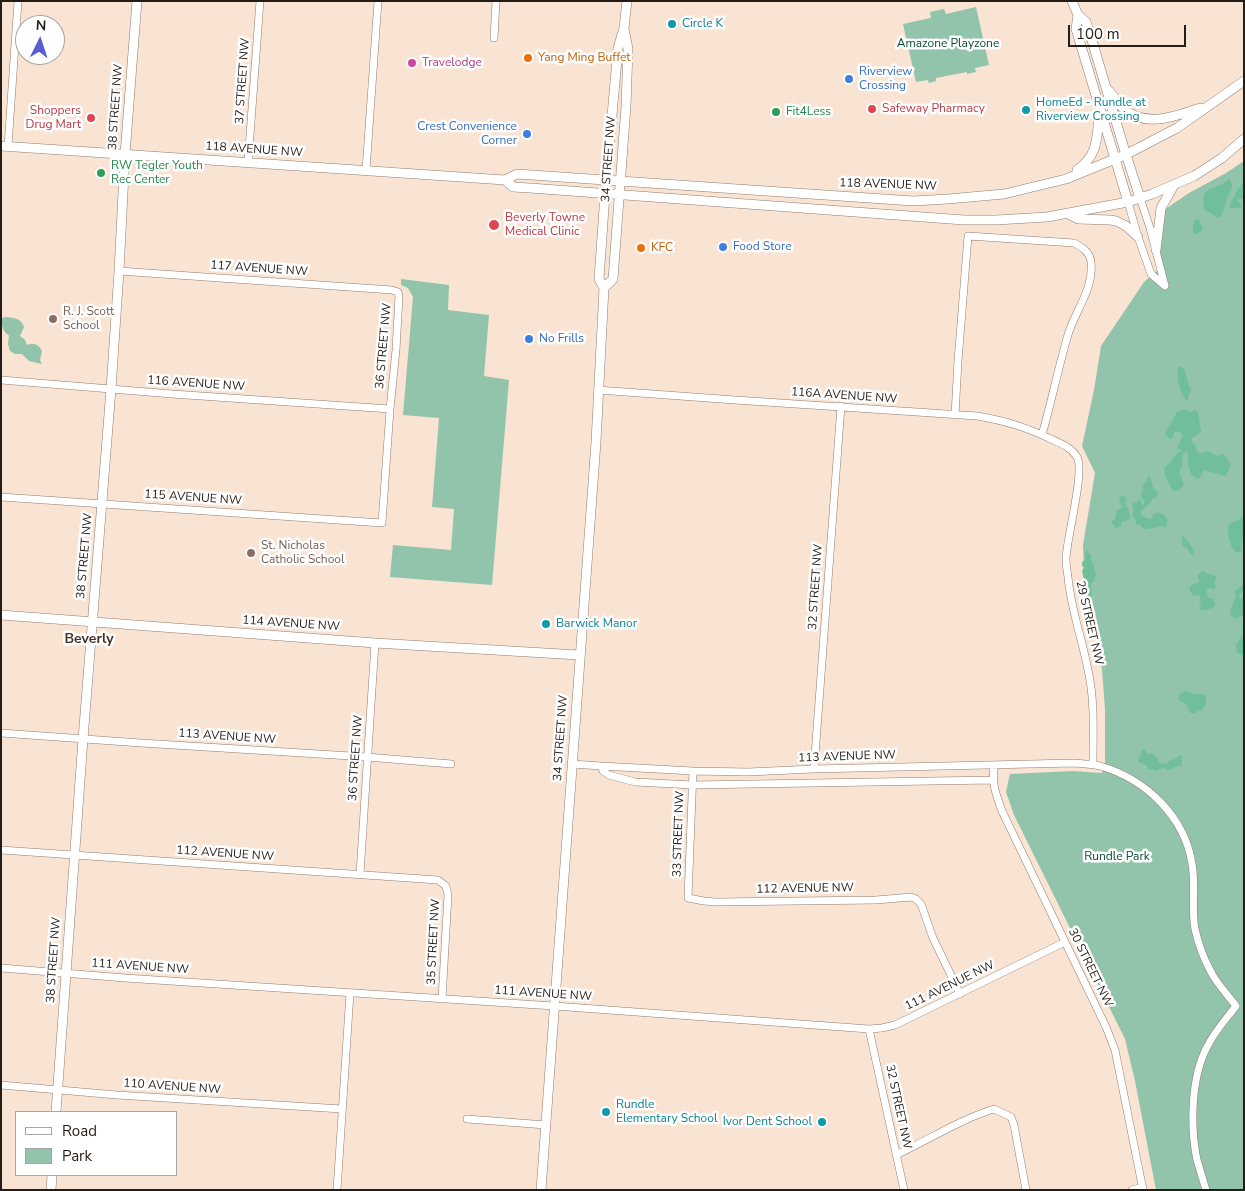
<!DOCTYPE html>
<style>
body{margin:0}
#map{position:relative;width:1245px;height:1191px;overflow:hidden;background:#f9e3d3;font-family:"Nunito Sans",sans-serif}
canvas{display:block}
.frame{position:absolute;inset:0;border:2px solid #241c16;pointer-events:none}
.legend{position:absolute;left:15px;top:1111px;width:162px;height:65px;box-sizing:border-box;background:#fff;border:1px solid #a7a4a2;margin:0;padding:6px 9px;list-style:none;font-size:15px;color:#241c16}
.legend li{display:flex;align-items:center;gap:10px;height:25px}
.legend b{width:25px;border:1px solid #a7a4a2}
.north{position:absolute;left:15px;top:15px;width:50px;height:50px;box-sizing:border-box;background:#fff;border:1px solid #a7a4a2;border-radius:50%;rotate:4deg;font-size:14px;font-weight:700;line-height:20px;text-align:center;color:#241c16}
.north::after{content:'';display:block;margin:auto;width:18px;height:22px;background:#575dd4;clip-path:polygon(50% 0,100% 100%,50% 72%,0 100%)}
.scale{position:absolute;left:1068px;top:25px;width:118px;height:22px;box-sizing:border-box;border:2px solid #241c16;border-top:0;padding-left:6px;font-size:15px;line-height:18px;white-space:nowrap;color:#241c16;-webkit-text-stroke:4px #fff;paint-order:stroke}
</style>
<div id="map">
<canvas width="1245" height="1191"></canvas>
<div class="frame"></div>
<ul class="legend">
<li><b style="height:6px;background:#fff"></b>Road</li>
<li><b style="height:14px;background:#91c4aa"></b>Park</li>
</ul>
<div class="north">N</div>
<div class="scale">100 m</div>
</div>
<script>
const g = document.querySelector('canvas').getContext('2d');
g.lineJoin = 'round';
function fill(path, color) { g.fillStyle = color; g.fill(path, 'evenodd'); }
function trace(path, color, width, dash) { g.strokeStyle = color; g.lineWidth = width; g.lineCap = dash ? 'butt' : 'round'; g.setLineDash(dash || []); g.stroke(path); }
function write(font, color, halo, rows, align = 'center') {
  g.font = font + ' "Nunito Sans",sans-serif'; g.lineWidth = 5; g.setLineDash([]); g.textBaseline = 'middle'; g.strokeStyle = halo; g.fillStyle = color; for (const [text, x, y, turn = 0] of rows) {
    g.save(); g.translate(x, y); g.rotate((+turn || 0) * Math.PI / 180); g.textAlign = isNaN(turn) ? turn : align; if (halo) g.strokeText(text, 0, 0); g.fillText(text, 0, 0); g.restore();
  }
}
const green = new Path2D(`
 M976,7L989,65L975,68L976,72L967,74V72L936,78V81L929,83L928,80L916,82L903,24L931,18L930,12L944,9L946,14Z
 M1244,161V1190H1156L1135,1081L1125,1039L1014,815L1006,792L1010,774L1072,771L1102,773L1105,763V709L1102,670L1097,640L1085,598L1083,545L1095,473L1082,446L1094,390L1101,346L1144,282L1158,270L1160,243L1164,210L1189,193L1226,173Z
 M401,279L449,285L448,310L489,315L484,376L509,380L492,585L390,577L393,545L451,550L454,509L432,507L439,418L403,415L413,297L408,288L401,285Z
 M6,317C14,318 21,318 24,327L20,336L25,340L27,345C34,342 39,345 42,351L40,360L42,364L29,361L22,354H15L10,351L8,344C10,330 9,339 3,329L1,321L2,318Z`);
const forest = new Path2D(`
 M1229,178C1231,182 1232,182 1232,186C1232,191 1228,194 1227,198C1225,206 1224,212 1219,218C1216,217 1214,215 1212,214C1205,210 1204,212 1203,203C1202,184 1221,190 1229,178Z
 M1244,182V198L1237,200L1242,206L1241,208H1230C1230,202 1239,186 1244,182Z
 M1196,219L1199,220L1203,228L1201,232L1196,234H1194C1192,229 1193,223 1196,219Z
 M1178,367H1181L1185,370L1188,384L1191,389L1187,401C1180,394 1176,377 1178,367Z
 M1185,409L1190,412L1195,410L1198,412L1201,432L1192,438L1191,442L1195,444L1197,452L1202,453L1208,451L1217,456L1222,454L1226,457L1231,464L1229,470L1225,476L1204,470L1199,479C1186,476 1189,460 1187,451L1183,454L1182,466L1179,472L1184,484L1180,490L1174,491C1170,488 1164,474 1164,468C1171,463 1174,454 1182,450L1177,448L1183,435L1178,431L1174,432V437L1171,439L1167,437L1165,432L1171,423L1177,412Z
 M1149,476C1152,480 1151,483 1153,487C1154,489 1157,492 1158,493L1157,497L1152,499L1151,502L1141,511V514L1146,518L1151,519L1153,515L1158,512L1164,515L1168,519L1166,527C1158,525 1151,530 1143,529L1140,525L1136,524V520L1133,517L1132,514L1134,511L1132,505L1134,502L1137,503L1138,500H1140L1142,505H1144V499H1142L1141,494L1144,489L1142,487L1143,485L1146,482L1147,478Z
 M1121,495L1127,498L1125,504L1129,510L1130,518L1126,521L1121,522V526L1116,528L1111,522L1116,518V511L1121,508L1123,506L1120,503L1119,499Z
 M1244,514V539L1241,544L1242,551L1238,553C1230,549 1228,537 1228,528L1230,524L1240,519Z
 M1182,536C1188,539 1194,549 1195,556L1191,554L1188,549L1184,547L1182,544Z
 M1085,551H1087L1091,556V559C1094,564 1094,570 1096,575L1094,581L1090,585L1092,593L1091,596H1088L1085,595L1086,590L1082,571L1084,567L1082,566V562L1085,560Z
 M1203,571L1208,574H1212V576L1215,575L1217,577L1214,583L1216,586L1214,589L1209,588L1206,589L1208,597L1214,599L1215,606C1212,609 1205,610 1200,610L1199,607L1201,603L1199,595L1194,596C1191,593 1189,591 1190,586L1199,582L1200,580L1198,578V575Z
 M1242,585H1244V592L1241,593L1239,598L1241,599L1244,595L1243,616L1239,617L1237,619L1230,615C1231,609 1232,603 1236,597C1233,588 1238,591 1242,585Z
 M1244,631V656L1237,653L1236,644L1241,638Z
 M1185,691L1195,694H1204C1209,701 1205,704 1202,711L1198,710L1196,713H1190L1186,704L1178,700L1180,694Z
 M1143,749L1145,750L1147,754L1152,753L1157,758L1159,762L1161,764L1168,763L1169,761L1175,759L1180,755L1182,757V765L1179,766L1172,768L1171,770L1165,769V767L1155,771L1154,769L1149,770L1146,765L1138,762L1139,757L1141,756V751Z`);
const street = new Path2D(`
 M494,38L496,1
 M8,146L18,1
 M248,162L260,1
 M366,170L378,1
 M1128,202L1138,237L1151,274L1165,286L1150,228L1140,198
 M1,380L172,394L390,409
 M598,390L735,400L977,416C1006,421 1026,427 1053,440C1062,444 1072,448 1077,457C1085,471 1067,537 1066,558C1066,565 1067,571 1068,577C1071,610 1082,638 1088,670C1095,701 1093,733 1093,765
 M955,415L958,361L968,236L1074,243C1082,247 1090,252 1091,262C1094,290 1074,312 1067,338C1058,370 1051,403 1042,435
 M1,497L382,523L390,409L396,350L399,296L398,292L392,290L119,271
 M1,733L141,743L367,757L451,764
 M572,764L601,766
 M994,765C992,784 995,792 1002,811L1106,1027L1115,1050L1143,1190
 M814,769L841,406
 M693,771L688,898L704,901L715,902L876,900L911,897L916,899L921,904L933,938L960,994
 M992,780L693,785L635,782L609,775L603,771L601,766L693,771L748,772L814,769L1074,763C1083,764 1092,764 1100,766C1146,779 1185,817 1192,864C1196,885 1191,908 1195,929C1198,943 1204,959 1211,972C1217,984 1228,995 1236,1006C1226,1019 1214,1032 1207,1047C1191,1077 1190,1127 1197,1160C1200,1170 1203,1180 1206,1190
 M1,850C147,861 293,869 438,880L446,886L448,895L442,999
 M360,874L375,643
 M1,968L125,978L554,1006L869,1029L882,1028L895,1025L1065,942
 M869,1029L904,1190
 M1,1085L117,1095L342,1109
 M467,1119L546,1125
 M896,1155C928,1140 961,1119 994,1109L1011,1117L1014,1125L1026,1190
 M337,1190L350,993
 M1132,1190L1143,1187`);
const secondary = new Path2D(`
 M1072,1L1078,15L1086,22L1091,37L1123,145L1140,198
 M1078,15L1076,29L1128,202
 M1108,90C1113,95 1116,101 1121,106C1143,129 1174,117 1200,108
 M1,146L505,180L517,174L913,201L948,199L1004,194L1066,179L1127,154L1177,128L1244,81
 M1077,170C1100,154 1096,136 1100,111
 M505,180L513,187L530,188L964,220H996L1047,217L1128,202L1152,194L1194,176L1222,158L1244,139
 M1068,214L1078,219L1110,220L1116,221L1126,226L1138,237
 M1156,250L1161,208L1174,185
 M604,288L613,279L626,106L628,49L624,28
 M1,615L375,643L579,655
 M56,1112L83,739L111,389L119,271L125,154L137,1
 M51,1190L52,1175
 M541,1190L596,442L604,288L599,279L605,194L618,48L624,28L627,1`);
const markers = [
 [672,24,5,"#0f9aa8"],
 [528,58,5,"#e8710a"],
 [412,63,5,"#d1479c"],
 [849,79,5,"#3f7fe0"],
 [872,109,5,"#e0444e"],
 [1026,110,5,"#0f9aa8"],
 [776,112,5,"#2e9e5b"],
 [91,118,5,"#e0444e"],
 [527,134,5,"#3f7fe0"],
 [101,173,5,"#2e9e5b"],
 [494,225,6,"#e0444e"],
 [723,247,5,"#3f7fe0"],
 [641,248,5,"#e8710a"],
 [53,319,5,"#8d6e63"],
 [529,339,5,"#3f7fe0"],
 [251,553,5,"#8d6e63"],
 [546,624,5,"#0f9aa8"],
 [606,1112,5,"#0f9aa8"],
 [822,1122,5,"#0f9aa8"]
];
const cultureNames = [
 ["Circle K",682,24],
 ["HomeEd - Rundle at",1036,103],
 ["Riverview Crossing",1036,117],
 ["Barwick Manor",556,624],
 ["Rundle",616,1105],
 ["Elementary School",616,1119],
 ["Ivor Dent School",812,1122,"right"]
];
const parkNames = [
 ["Amazone Playzone",948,44],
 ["Rundle Park",1117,857]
];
const foodNames = [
 ["Yang Ming Buffet",538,58],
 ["KFC",651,248]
];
const hotelNames = [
 ["Travelodge",422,63]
];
const shopNames = [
 ["Riverview",859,72],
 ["Crossing",859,86],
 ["Crest Convenience",517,127,"right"],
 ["Corner",517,141,"right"],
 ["Food Store",733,247],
 ["No Frills",539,339]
];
const streetNames = [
 ["37 STREET NW",243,81,-86],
 ["38 STREET NW",116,107,-86],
 ["118 AVENUE NW",254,150,4],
 ["34 STREET NW",609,159,-86],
 ["118 AVENUE NW",888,185,2],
 ["117 AVENUE NW",259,269,4],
 ["36 STREET NW",384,346,-85],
 ["116 AVENUE NW",196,384,4],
 ["116A AVENUE NW",844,396,4],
 ["115 AVENUE NW",193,498,4],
 ["38 STREET NW",85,556,-85],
 ["32 STREET NW",816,587,-86],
 ["29 STREET NW",1089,623,77],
 ["114 AVENUE NW",291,624,4],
 ["113 AVENUE NW",227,737,4],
 ["34 STREET NW",561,738,-86],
 ["113 AVENUE NW",847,757,-2],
 ["36 STREET NW",356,758,-86],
 ["33 STREET NW",679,834,-88],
 ["112 AVENUE NW",225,854,4],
 ["112 AVENUE NW",805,889,-1],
 ["35 STREET NW",434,942,-87],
 ["38 STREET NW",54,960,-86],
 ["111 AVENUE NW",140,967,4],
 ["30 STREET NW",1090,968,64],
 ["111 AVENUE NW",950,986,-26],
 ["111 AVENUE NW",543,994,4],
 ["110 AVENUE NW",172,1087,4],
 ["32 STREET NW",898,1107,78]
];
const healthNames = [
 ["Safeway Pharmacy",882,109],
 ["Shoppers",81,111,"right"],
 ["Drug Mart",81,125,"right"],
 ["Beverly Towne",505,218],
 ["Medical Clinic",505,232]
];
const leisureNames = [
 ["Fit4Less",786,112],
 ["RW Tegler Youth",111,166],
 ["Rec Center",111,180]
];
const educationNames = [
 ["R. J. Scott",63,312],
 ["School",63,326],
 ["St. Nicholas",261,546],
 ["Catholic School",261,560]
];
const neighbourhoodNames = [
 ["Beverly",89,640]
];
fill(green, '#91c4aa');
fill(forest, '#71bf9a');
trace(street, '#917d6f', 8);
trace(secondary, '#917d6f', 10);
trace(street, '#fff', 7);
trace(secondary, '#fff', 9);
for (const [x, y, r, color] of markers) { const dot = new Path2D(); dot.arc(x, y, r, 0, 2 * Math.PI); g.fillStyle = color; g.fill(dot); trace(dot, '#fff', 2); }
write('12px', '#0d838f', '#fff', cultureNames, 'left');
write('12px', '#0a4b33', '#fff', parkNames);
write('12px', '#c56008', '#fff', foodNames, 'left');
write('12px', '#b23c85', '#fff', hotelNames, 'left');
write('12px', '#366cbe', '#fff', shopNames, 'left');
write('12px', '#241c16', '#fff', streetNames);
write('12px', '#be3a42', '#fff', healthNames, 'left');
write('12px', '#27864d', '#fff', leisureNames, 'left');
write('12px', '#785e54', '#fff', educationNames, 'left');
write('bold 14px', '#433226', '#fff', neighbourhoodNames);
</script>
